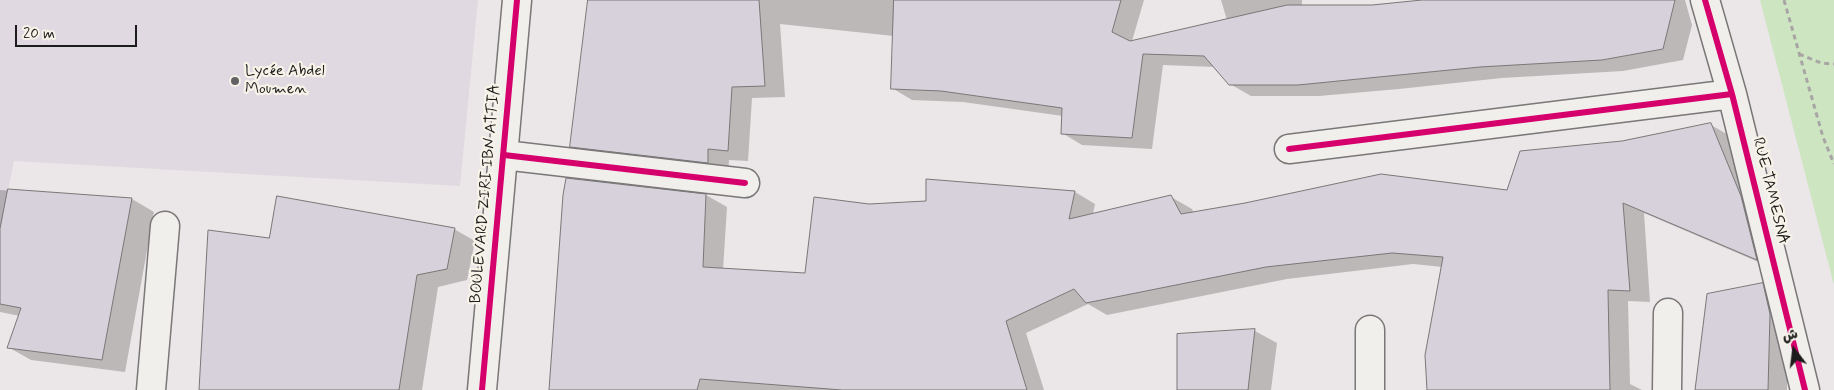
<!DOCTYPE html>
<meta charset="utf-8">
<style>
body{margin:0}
#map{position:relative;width:1834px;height:390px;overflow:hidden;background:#ebe6e7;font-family:Mynerve,"Playpen Sans Arabic",sans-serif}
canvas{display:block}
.north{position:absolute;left:1769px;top:325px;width:50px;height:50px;-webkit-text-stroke:4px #f7f3e8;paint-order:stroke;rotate:345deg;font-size:14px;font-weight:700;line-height:20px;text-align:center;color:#1c1c1c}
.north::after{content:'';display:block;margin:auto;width:18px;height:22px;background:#1c1c1c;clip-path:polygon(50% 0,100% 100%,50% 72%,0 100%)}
.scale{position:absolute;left:15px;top:25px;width:122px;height:22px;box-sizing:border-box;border:2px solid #1c1c1c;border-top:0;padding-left:6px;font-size:15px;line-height:18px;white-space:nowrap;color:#1c1c1c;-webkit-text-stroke:4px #f7f3e8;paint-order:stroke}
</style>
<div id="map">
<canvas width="1834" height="390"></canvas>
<div class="north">ش</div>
<div class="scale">20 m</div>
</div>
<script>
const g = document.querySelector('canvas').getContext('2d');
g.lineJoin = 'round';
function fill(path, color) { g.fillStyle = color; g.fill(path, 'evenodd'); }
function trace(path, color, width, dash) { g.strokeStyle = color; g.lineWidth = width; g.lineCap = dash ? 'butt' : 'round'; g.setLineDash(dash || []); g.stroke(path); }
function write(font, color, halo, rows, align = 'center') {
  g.font = font + ' Mynerve,sans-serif'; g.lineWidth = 4.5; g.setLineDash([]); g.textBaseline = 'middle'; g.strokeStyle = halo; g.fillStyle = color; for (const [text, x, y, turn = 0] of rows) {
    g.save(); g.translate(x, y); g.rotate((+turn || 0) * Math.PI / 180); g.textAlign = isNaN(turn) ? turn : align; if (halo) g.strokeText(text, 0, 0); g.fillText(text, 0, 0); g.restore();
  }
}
const built = new Path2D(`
 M0,0H478L460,186L14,161L0,229Z`);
const green = new Path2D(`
 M1760,0H1834V285Z`);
const shadow = new Path2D(`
 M590,0H1144L1132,41L1227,20L1221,0H1302V7H1372L1425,0H1685L1692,25L1683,60L1623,71L1502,78L1399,89L1319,96H1251L1230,84L1215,67L1163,65L1152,149L1082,145L1062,133L1063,116L963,102L912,100L892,88L894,36L780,24L785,97L752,98L748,161L729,160L728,174L592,158L572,146Z
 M1711,125L1732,137L1777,270L1644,213L1650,302L1628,301L1630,384L1642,390H1429L1443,267L1413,264L1287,279L1107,315L1088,304L1026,333L1044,390H551L706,195L727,207L723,270L807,274L869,206L1075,192L1095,204L1093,214L1171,197L1192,209L1194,213L1508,191L1622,142Z
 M0,149V190L132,199L154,212L125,372L31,360L8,347L20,316L0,312Z
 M454,229L475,241L467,280L438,287L422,390H200L270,239Z
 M1762,284L1781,295L1788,325L1787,390H1698Z
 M1255,331L1277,343L1271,390H1178V335Z`);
const building = new Path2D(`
 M588,0H759L765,86L732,87L728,151L708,149V163L570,147Z
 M894,0H1121L1112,32L1130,41L1287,5H1372L1422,0H1675L1663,49L1602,60L1480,67L1298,85H1229L1204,56L1143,54L1132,138L1061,134L1062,108L941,91L891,89Z
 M1711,123L1741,196L1757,260L1623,203L1630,291L1608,290L1610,390H1427L1425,355L1443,257L1392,253L1266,267L1086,303L1074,289L1006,321L1027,390H842L700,379L697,390H549L563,195L566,178L706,194L703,267L805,273L814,197L869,204L926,201V179L1075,191L1069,219L1171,195L1181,214L1245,203L1381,174L1507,190L1520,151L1622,141Z
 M8,189L132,198L102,360L7,348L21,308L0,304V229Z
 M277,196L455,228L447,269L417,275L399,390H199L208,230L269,238Z
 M1763,283L1770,314L1768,390H1695L1707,294Z
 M1255,329L1248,390H1177V334Z`);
const path = new Path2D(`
 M1784,0L1823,137L1834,164
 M1799,54L1821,63L1834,64`);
const minor = new Path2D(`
 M1705,0L1732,94L1805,390
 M1289,149L1732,94
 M504,155L745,183
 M151,390L165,226
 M482,390L517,0
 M1370,390V330
 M1667,390L1668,313`);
const cycleway = new Path2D(`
 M1705,0L1732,94L1805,390
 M1289,149L1732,94
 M504,155L745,183
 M482,390L517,0`);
const markers = [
 [235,81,5,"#646363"]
];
const poiNames = [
 ["Lycée Abdel",245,72],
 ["Moumen",245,90]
];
const streetNames = [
 ["RUE TAMESNA",1770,191,76],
 ["BOULEVARD ZIRI IBN ATTIA",486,194,-85]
];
fill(built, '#e0d9e1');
fill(green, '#cee5c2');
fill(shadow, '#0003');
fill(building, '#d6d1da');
trace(building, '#797777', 1);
trace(minor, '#797777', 31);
trace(path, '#a8a6a5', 3, [5, 4]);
trace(minor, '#f1efec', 28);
trace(cycleway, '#d6006c', 6);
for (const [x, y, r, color] of markers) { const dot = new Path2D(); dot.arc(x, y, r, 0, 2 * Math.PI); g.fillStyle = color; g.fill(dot); trace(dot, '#f7f3e8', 2); }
write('16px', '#1c1c1c', '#f7f3e8', poiNames, 'left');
write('16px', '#1c1c1c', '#f7f3e8', streetNames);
</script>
